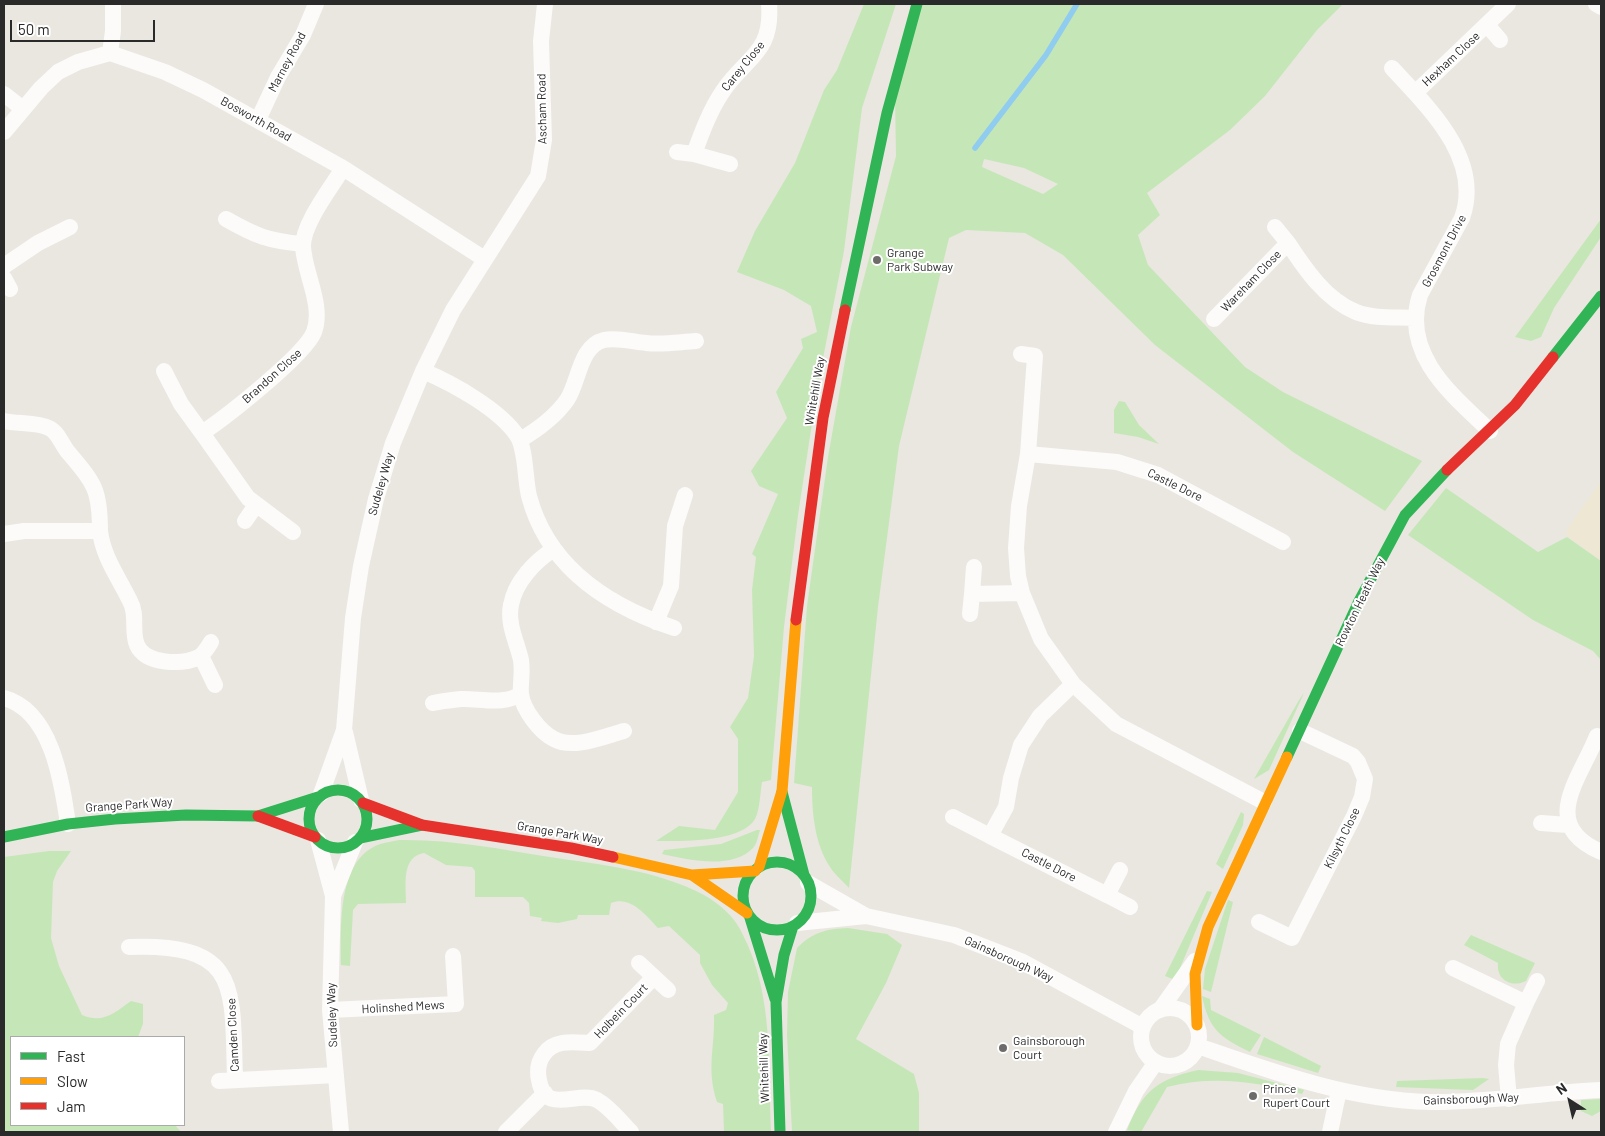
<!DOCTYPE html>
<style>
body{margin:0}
#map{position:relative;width:1605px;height:1136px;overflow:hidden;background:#e9e7e0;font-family:Barlow,sans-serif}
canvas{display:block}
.frame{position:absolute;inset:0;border:5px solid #2a2a2a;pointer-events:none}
.legend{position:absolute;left:10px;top:1036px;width:175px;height:90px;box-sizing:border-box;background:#fff;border:1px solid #aaa;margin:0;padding:6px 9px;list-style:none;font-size:15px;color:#2a2a2a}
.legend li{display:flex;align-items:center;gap:10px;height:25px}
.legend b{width:25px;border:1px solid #aaa}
.north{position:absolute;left:1545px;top:1076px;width:50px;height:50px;-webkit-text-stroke:4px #fff;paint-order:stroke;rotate:325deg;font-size:14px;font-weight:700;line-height:20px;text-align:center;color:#2a2a2a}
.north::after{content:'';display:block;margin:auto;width:18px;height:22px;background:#2a2a2a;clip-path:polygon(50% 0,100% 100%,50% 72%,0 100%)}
.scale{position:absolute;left:10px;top:20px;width:145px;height:22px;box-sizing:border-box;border:2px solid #2a2a2a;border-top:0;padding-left:6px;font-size:15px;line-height:18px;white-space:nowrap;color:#2a2a2a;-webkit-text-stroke:4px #fff;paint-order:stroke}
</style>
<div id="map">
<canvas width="1605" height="1136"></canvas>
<div class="frame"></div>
<ul class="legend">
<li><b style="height:6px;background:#30b455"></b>Fast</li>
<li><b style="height:6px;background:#ff9f0a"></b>Slow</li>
<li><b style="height:6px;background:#e5322d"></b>Jam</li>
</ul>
<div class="north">N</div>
<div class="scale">50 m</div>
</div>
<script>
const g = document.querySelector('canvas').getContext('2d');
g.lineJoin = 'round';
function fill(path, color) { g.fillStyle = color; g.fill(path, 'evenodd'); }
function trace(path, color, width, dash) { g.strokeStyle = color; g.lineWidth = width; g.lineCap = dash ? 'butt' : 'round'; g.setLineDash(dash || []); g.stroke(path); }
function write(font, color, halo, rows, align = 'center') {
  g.font = font + ' Barlow,sans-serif'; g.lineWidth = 4; g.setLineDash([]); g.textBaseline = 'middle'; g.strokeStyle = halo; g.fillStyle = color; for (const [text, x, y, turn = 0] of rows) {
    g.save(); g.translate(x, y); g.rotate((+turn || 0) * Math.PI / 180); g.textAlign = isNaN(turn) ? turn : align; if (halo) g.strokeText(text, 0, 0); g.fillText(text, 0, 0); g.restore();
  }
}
const education = new Path2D(`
 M1601,481V561L1567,536V529Z`);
const green = new Path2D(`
 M864,4H896L862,108L844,251L818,384L798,515L784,627L771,780L762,782C760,793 760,810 755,819C741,843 680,841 656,841L679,826L715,830L738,792V739L730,727L748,698L754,656L752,590L756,557L752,554L778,494L759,486L751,471L787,418L776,392L803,348L801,339L817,332L811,306L784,290L737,272L755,231L795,163L824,90L837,70Z
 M921,4H1343L1317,30L1265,96L1230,130L1147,193L1160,215L1138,235L1148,265L1245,367L1283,392L1422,461L1385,511L1293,452L1155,345L1063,255L1025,233L966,230L949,238L899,446L878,607L849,888C843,881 835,875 830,867C815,844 812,814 812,787L794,783L807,606L828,457L851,327L896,156L895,98ZM984,159L1024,168L1058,184L1043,194L982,167Z
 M1601,219V237L1554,308L1541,337L1531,341L1515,337Z
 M1119,401L1125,402L1139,425L1159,444L1138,437L1114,433V410Z
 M1446,488L1538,552L1567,537L1601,561V660L1593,651L1533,620L1408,535Z
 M1304,693L1269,770L1254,779L1299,700Z
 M1241,812L1244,814L1243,825L1223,869L1216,864Z
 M757,830H760C758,836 757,844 753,848C732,870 689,860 662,854L664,850L721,844Z
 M399,840C450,839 500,849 550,857C602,865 657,870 704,895C721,905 735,917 743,935C774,995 768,1067 771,1132H724L723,1104L717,1102C706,1068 715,1049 714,1015L726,1010L728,1003L712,985L700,963V955L669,926L658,928C646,915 630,895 611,903L609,915H578L577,919L558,923L541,921L542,918L530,916L529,903L523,897H475V871L472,867L446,865L424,853C401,857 406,885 406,903L358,904L353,910L350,966L341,965C341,932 337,870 370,849C379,843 389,842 399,840Z
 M49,851H71L57,871L53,882L51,938L59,966L82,1015C103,1024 114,1013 131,1001L143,1004V1024L138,1037H11V1125H175L181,1132H4V857Z
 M1207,891L1212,892L1175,980L1165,976Z
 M1228,900L1233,902L1211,992L1203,989L1205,969Z
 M848,928L887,934L902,945L886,983L856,1039L914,1074L919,1093V1132H792L787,1035L788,992L797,948C813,932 826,929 848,928Z
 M1471,935L1535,963L1526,981C1512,988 1496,980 1498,963L1464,945Z
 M1202,996L1210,999L1211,1010L1261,1035L1250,1052C1220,1037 1209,1030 1202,996Z
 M1264,1037L1321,1066L1318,1073L1257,1054Z
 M1198,1070L1238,1073L1304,1090L1302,1094C1259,1082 1212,1075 1167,1087L1141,1132L1127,1130C1142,1091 1158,1079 1198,1070Z
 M1483,1078L1489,1079L1473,1090L1396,1087L1397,1081Z
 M1601,1099V1111L1592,1116L1581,1111V1100Z`);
const stream = new Path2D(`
 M975,148L1046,55L1077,4`);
const street = new Path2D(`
 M1596,4L1601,7
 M1487,25L1500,40
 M110,53L113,31V4
 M1392,68C1429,108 1483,159 1462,218L1420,295C1401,354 1452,395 1490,431
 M1415,93L1508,4
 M4,94L23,109
 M258,120L278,77L303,35L316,4
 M4,132L41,88L58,72L78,62L110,53L165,72L203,90L343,168L483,258
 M677,152L694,154
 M730,164L694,154C702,132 710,110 723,91C746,57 773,53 769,4
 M226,219C256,236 268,241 303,244
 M1275,227L1288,243
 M4,266L38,243L70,227
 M4,278L10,289
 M1214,319L1288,243C1305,269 1326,300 1356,312C1374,319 1396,317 1414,318
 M1021,354L1035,356L1028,454L1019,506L1016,548L1018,576L1022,593L1041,639L1073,684L1116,724L1264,802
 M164,371L181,404L202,433
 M423,371C452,383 501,410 518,437C526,451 525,480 529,496C548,568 608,606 674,628
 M4,421C17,424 38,422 49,428C58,432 62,445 68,452C94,483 100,489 100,531
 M520,440C537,430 555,417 567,400C579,383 579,346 604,340C617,337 633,342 646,343C663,345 679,342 696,341
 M1028,454L1117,462L1158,475L1283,542
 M245,521L256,505
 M293,532L248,498L202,433C226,417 305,355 314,332C324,305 304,273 303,246C303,223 331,188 343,168
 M4,534L24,531H100C103,557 119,578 130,601C138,615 131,631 137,645C146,665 183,665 199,657C204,654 208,647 211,642
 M554,549C535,561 515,582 511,605C507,624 517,642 521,660C523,673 520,684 521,694C523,710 540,732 554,739C573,750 605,736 624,731
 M972,594L974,567
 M970,614L972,594L1022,593
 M656,622L671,586L675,526L685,495
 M201,656L215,685
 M1073,684L1040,716L1021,745L1011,778L1006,807L990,836L1107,895L1120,870
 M4,698C52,711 62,783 68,824
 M433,703C442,701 452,700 461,699C478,698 507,706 521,693
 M345,732L361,800
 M1597,736C1580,779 1538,825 1601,852
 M321,794L344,730L353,618L361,566L376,499L393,443L423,371L453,310L538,176L544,140L541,41L545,4
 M953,817L990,836
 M1541,823L1568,825
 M318,840L333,896L330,1010L341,1132
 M808,883L866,916
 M1107,895L1130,907
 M333,896L355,842
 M1259,922L1292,938L1354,816L1362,797L1365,779L1358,762L1353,756L1300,731
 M797,923L866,916L954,935L1023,962L1143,1027
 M129,947C241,943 232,987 235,1079
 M1453,968L1526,1003L1508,1044L1506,1065L1509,1099
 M654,977L668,990
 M1526,1003L1537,981
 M1141 1037a29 29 0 1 1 58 0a29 29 0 1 1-58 0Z
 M330,1010L456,1004L453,956
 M1160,1010L1195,961
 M1198,1046C1273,1072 1350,1100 1430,1102C1488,1103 1544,1092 1601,1090
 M219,1081L336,1075
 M506,1132L545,1093
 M631,1132C621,1122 610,1107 597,1100C578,1090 545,1116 539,1080C537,1071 538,1062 544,1054C554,1039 574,1042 590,1043L654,977L639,963
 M1116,1132L1136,1091L1156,1062
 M1330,1132L1339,1090`);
const fast = new Path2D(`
 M845,310L887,113L917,4
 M1553,357L1601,296
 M1287,757L1359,601L1405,515L1447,470
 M309 819a29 29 0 1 1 58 0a29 29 0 1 1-58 0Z
 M782,792L804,875
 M4,837L68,824L115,819L186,815L258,816L318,797
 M360,838L422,825
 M743 896a34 34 0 1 1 68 0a34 34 0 1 1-68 0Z
 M750,918L775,999
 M780,1132L776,1002L784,955L793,926`);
const slow = new Path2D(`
 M613,857L692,875L755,871
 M759,867L782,791L796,620
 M692,875L747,913
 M1197,1025L1195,974L1208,927L1287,757`);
const jam = new Path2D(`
 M1447,470L1515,405L1553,357
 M796,620L823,418L845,310
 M363,803L422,825L571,848L613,857
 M258,816L315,837`);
const markers = [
 [877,260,5,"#6d6c6a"],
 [1003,1048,5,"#6d6c6a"],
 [1253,1096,5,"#6d6c6a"]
];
const streetNames = [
 ["Hexham Close",1451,59,-43],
 ["Marney Road",287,62,-62],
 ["Carey Close",743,66,-51],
 ["Ascham Road",542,109,-91],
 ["Bosworth Road",256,119,29],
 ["Grosmont Drive",1444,251,-62],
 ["Wareham Close",1251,281,-46],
 ["Brandon Close",272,376,-42],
 ["Whitehill Way",815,391,-80],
 ["Sudeley Way",381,484,-74],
 ["Castle Dore",1175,485,26],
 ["Rowton Heath Way",1360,602,-64],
 ["Grange Park Way",129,805,-4],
 ["Grange Park Way",560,833,10],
 ["Kilsyth Close",1342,838,-64],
 ["Castle Dore",1049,865,27],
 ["Gainsborough Way",1009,959,24],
 ["Holinshed Mews",403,1007,-3],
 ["Holbein Court",621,1011,-46],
 ["Sudeley Way",332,1015,-92],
 ["Camden Close",233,1035,-93],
 ["Whitehill Way",764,1068,-92],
 ["Gainsborough Way",1471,1099,-2]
];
const poiNames = [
 ["Grange",887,253],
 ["Park Subway",887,267],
 ["Gainsborough",1013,1041],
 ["Court",1013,1055],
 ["Prince",1263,1089],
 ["Rupert Court",1263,1103]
];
fill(education, '#ede7d4');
fill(green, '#c5e7b7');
trace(stream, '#8fccef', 5.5);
trace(street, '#fcfbfa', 16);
trace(fast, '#30b455', 11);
trace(slow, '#ff9f0a', 11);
trace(jam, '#e5322d', 11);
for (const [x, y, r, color] of markers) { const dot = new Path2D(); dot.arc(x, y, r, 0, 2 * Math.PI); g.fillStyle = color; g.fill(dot); trace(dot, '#fff', 2); }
write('12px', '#2a2a2a', '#fff', streetNames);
write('12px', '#2a2a2a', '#fff', poiNames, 'left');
</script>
